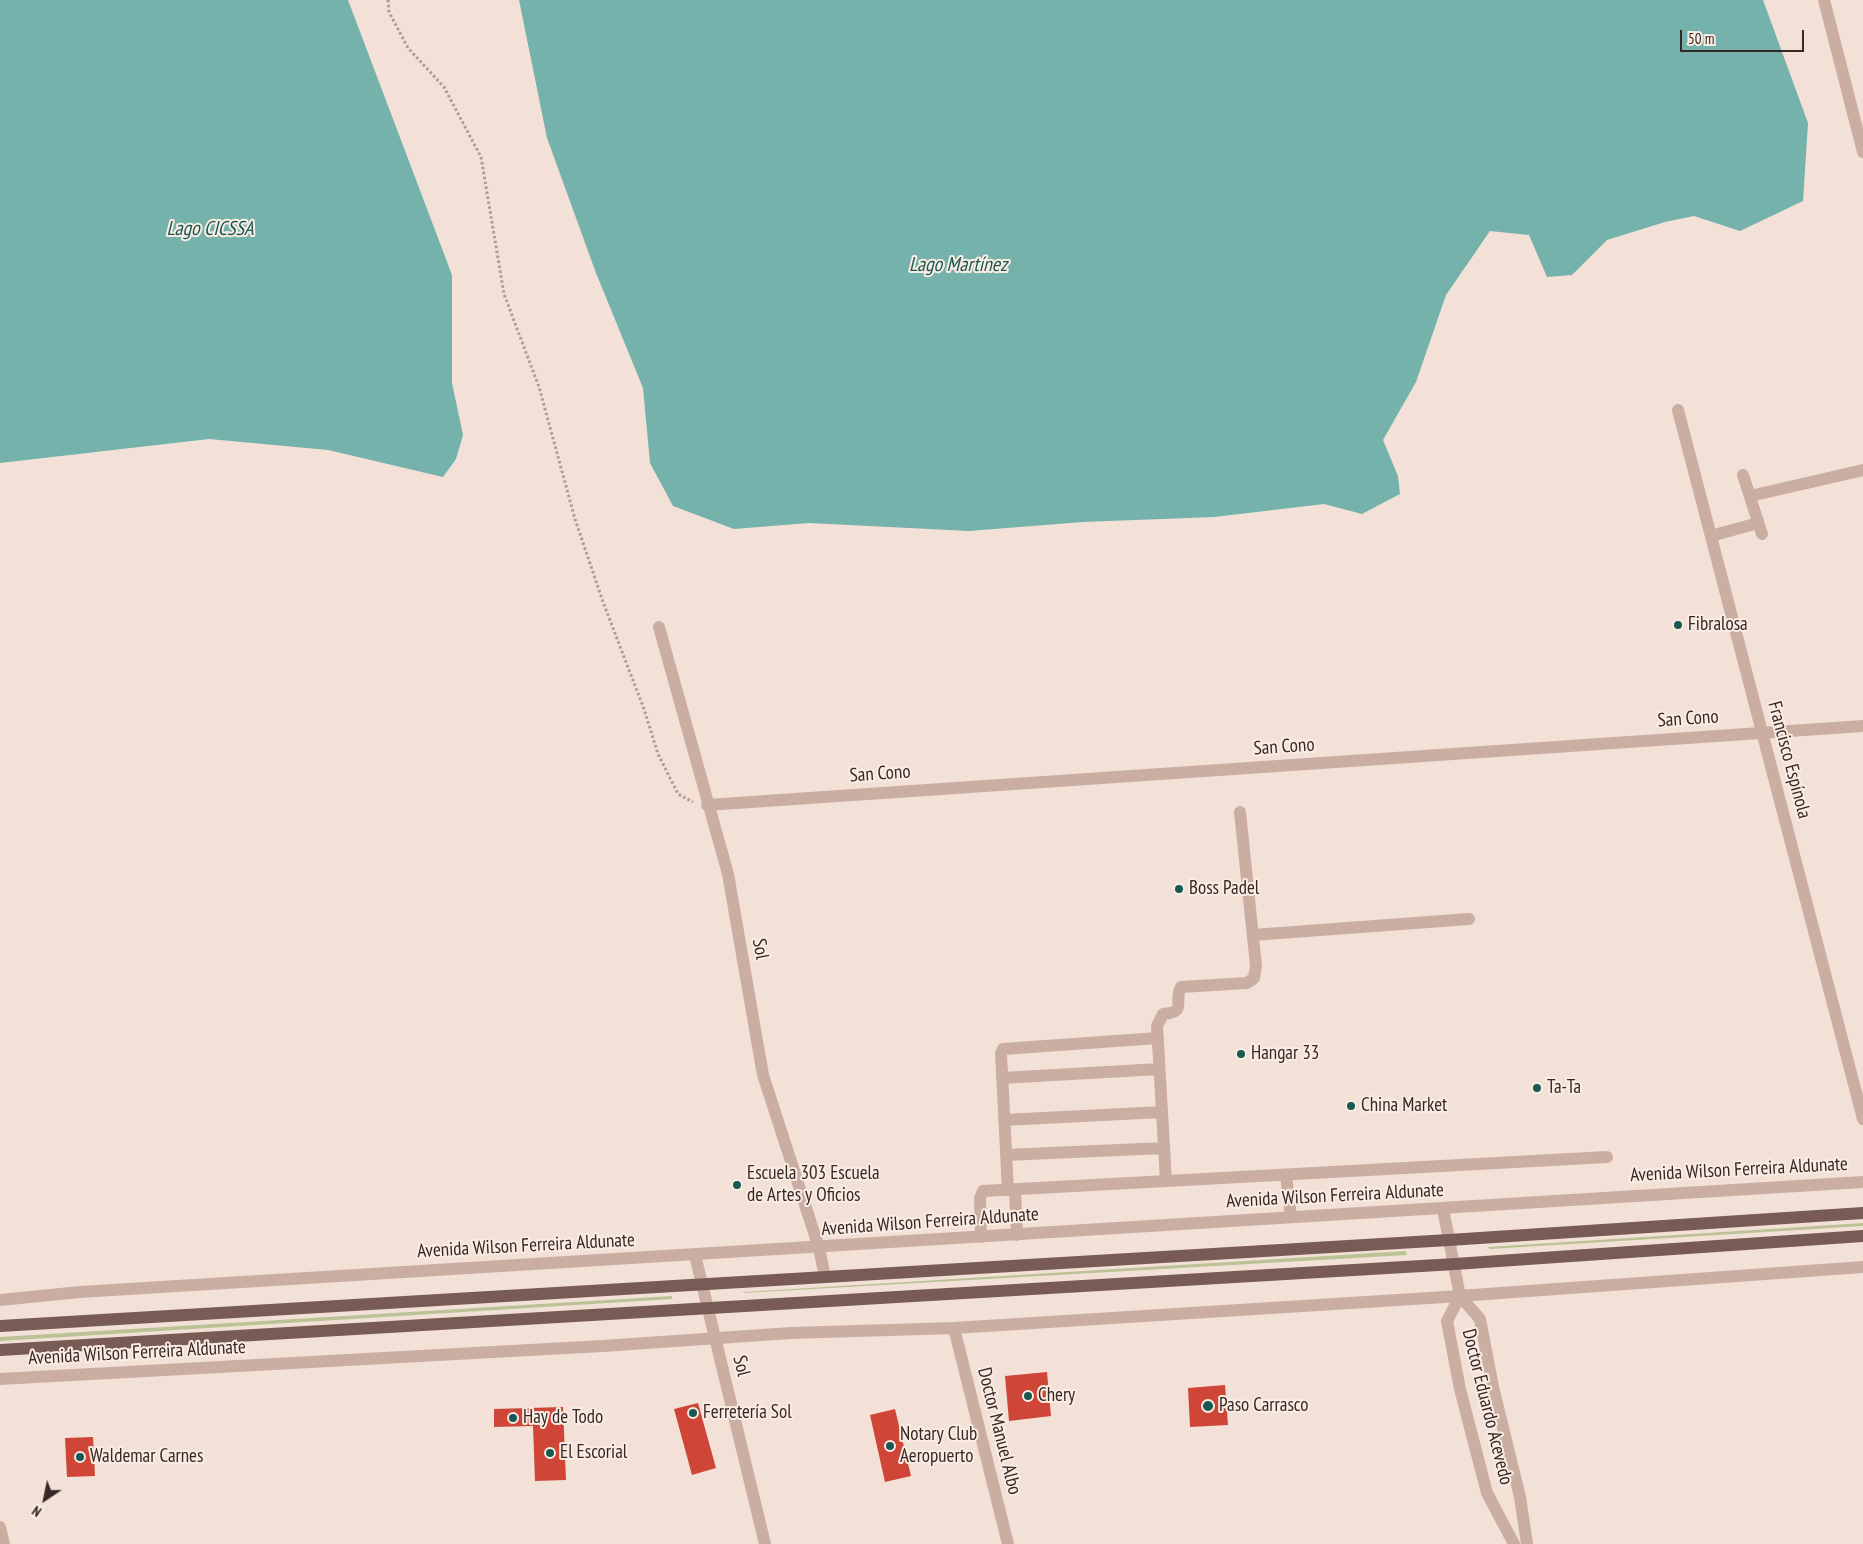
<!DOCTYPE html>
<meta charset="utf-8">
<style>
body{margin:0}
#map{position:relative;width:1863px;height:1544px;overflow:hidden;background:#f3e1d7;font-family:"PT Sans Narrow",sans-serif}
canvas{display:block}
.north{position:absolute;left:20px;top:1474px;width:50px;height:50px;-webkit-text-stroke:4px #faece3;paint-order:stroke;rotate:214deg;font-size:14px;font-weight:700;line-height:20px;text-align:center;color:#352825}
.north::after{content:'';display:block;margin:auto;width:18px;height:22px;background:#352825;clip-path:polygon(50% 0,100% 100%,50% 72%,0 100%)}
.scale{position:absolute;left:1680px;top:30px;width:124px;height:22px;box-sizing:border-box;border:2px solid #352825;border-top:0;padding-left:6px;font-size:15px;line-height:18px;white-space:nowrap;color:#352825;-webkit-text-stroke:4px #faece3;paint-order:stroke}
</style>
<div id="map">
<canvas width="1863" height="1544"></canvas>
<div class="north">N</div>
<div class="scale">50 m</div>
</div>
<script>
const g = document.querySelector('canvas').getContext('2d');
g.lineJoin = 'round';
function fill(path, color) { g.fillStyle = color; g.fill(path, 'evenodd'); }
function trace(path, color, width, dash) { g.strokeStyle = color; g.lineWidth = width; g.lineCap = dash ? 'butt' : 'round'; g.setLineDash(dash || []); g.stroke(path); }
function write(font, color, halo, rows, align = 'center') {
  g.font = font + ' "PT Sans Narrow",sans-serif'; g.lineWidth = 4; g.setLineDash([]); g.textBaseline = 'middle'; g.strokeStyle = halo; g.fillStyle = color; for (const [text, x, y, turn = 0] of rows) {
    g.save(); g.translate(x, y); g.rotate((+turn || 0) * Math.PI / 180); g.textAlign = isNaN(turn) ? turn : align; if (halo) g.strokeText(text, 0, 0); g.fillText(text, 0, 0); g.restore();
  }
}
const green = new Path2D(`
 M1863,1223V1226L1490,1249L1488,1247Z
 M1406,1251L1407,1255L743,1293L744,1292Z
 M672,1296V1299L0,1341V1337Z`);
const water = new Path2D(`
 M0,0H348L452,275V383L463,435L456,459L443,477L328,450L209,439L0,463Z
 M519,0H1763L1808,123L1803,201L1740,231L1694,216L1665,222L1607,240L1572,275L1547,277L1529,235L1490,231L1446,295L1416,382L1383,440L1398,476L1400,494L1362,514L1324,504L1214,517L1083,522L969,531L809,523L734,529L673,506L650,463L643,388L596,273L547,138Z`);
const building = new Path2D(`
 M1047,1372L1051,1416L1009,1421L1005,1376Z
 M1225,1385L1228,1425L1190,1427L1188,1388Z
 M698,1403L716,1468L692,1475L674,1409Z
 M563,1407L566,1480L535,1481L533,1426L494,1427V1409Z
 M895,1409L911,1476L885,1482L870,1415Z
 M93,1437L95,1476L67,1477L65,1438Z`);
const path = new Path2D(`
 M388,0L389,12L408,48L444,87L481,157L504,294L539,387L575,519L603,602L644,709L658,754L678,794L693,802`);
const minor = new Path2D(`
 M1824,0L1863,152
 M1678,410L1863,1119
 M1743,475L1762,534
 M1750,496L1863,470
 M1711,536L1758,523
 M659,627L728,874L763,1075L819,1248L825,1277
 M707,805L1863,726
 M1253,935L1469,919
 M1002,1078L1159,1069
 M1004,1120L1162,1112
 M1006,1155L1164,1148
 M1286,1175L1291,1217
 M1166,1181L1157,1026L1163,1014C1188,1012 1173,1002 1181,987L1247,983L1254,978L1256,966L1240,812
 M1008,1190L1001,1054L1003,1049L1158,1038
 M1015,1190L1017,1235
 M1443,1209L1460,1296
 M981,1237L980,1198L983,1191L1607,1157
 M695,1255L765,1544
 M1460,1296L1447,1321L1460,1389L1487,1493L1514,1544
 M1460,1296L1480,1319L1493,1387L1520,1497L1527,1544
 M0,1300L80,1292L1863,1182
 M954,1328L1008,1544
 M0,1379L603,1346L791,1333L954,1328L1445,1297L1863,1267
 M0,1527L4,1544`);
const major = new Path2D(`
 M0,1326L1449,1240L1863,1213
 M0,1350L1455,1264L1863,1236`);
const markers = [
 [1678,625,5,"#185954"],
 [1179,889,5,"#185954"],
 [1241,1054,5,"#185954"],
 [1537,1088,5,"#185954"],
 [1351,1106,5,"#185954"],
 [737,1185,5,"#185954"],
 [1028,1396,5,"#185954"],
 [1208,1406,6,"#185954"],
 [693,1413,5,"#185954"],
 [513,1418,5,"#185954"],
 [890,1446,5,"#185954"],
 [550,1453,5,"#185954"],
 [80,1457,5,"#185954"]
];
const poiNames = [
 ["Fibralosa",1688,625],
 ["Boss Padel",1189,889],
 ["Hangar 33",1251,1054],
 ["Ta-Ta",1547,1088],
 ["China Market",1361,1106],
 ["Escuela 303 Escuela",747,1174],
 ["de Artes y Oficios",747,1196],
 ["Chery",1038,1396],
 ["Paso Carrasco",1219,1406],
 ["Ferretería Sol",703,1413],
 ["Hay de Todo",523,1418],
 ["Notary Club",900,1435],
 ["Aeropuerto",900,1457],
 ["El Escorial",560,1453],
 ["Waldemar Carnes",90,1457]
];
const streetNames = [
 ["San Cono",1688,719,-4],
 ["San Cono",1284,747,-4],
 ["Francisco Espínola",1789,760,75],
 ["San Cono",880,774,-4],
 ["Sol",760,949,80],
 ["Avenida Wilson Ferreira Aldunate",1739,1170,-3],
 ["Avenida Wilson Ferreira Aldunate",1335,1196,-3],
 ["Avenida Wilson Ferreira Aldunate",930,1222,-4],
 ["Avenida Wilson Ferreira Aldunate",526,1246,-3],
 ["Avenida Wilson Ferreira Aldunate",137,1353,-3],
 ["Sol",741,1366,76],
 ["Doctor Eduardo Acevedo",1487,1407,76],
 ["Doctor Manuel Albo",999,1431,76]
];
const waterNames = [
 ["Lago CICSSA",210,229],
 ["Lago Martínez",958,265]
];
fill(green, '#bac296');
fill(water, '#74b2ab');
fill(building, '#cf4538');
trace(path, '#b7988c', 3, [2.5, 2.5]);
trace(minor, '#cbaea2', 12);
trace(major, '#795b55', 12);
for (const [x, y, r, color] of markers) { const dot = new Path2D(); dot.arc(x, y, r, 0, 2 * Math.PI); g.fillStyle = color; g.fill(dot); trace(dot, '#faece3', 2); }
write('19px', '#352825', '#faece3', poiNames, 'left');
write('19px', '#352825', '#faece3', streetNames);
write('italic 20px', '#185954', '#faece3', waterNames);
</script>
